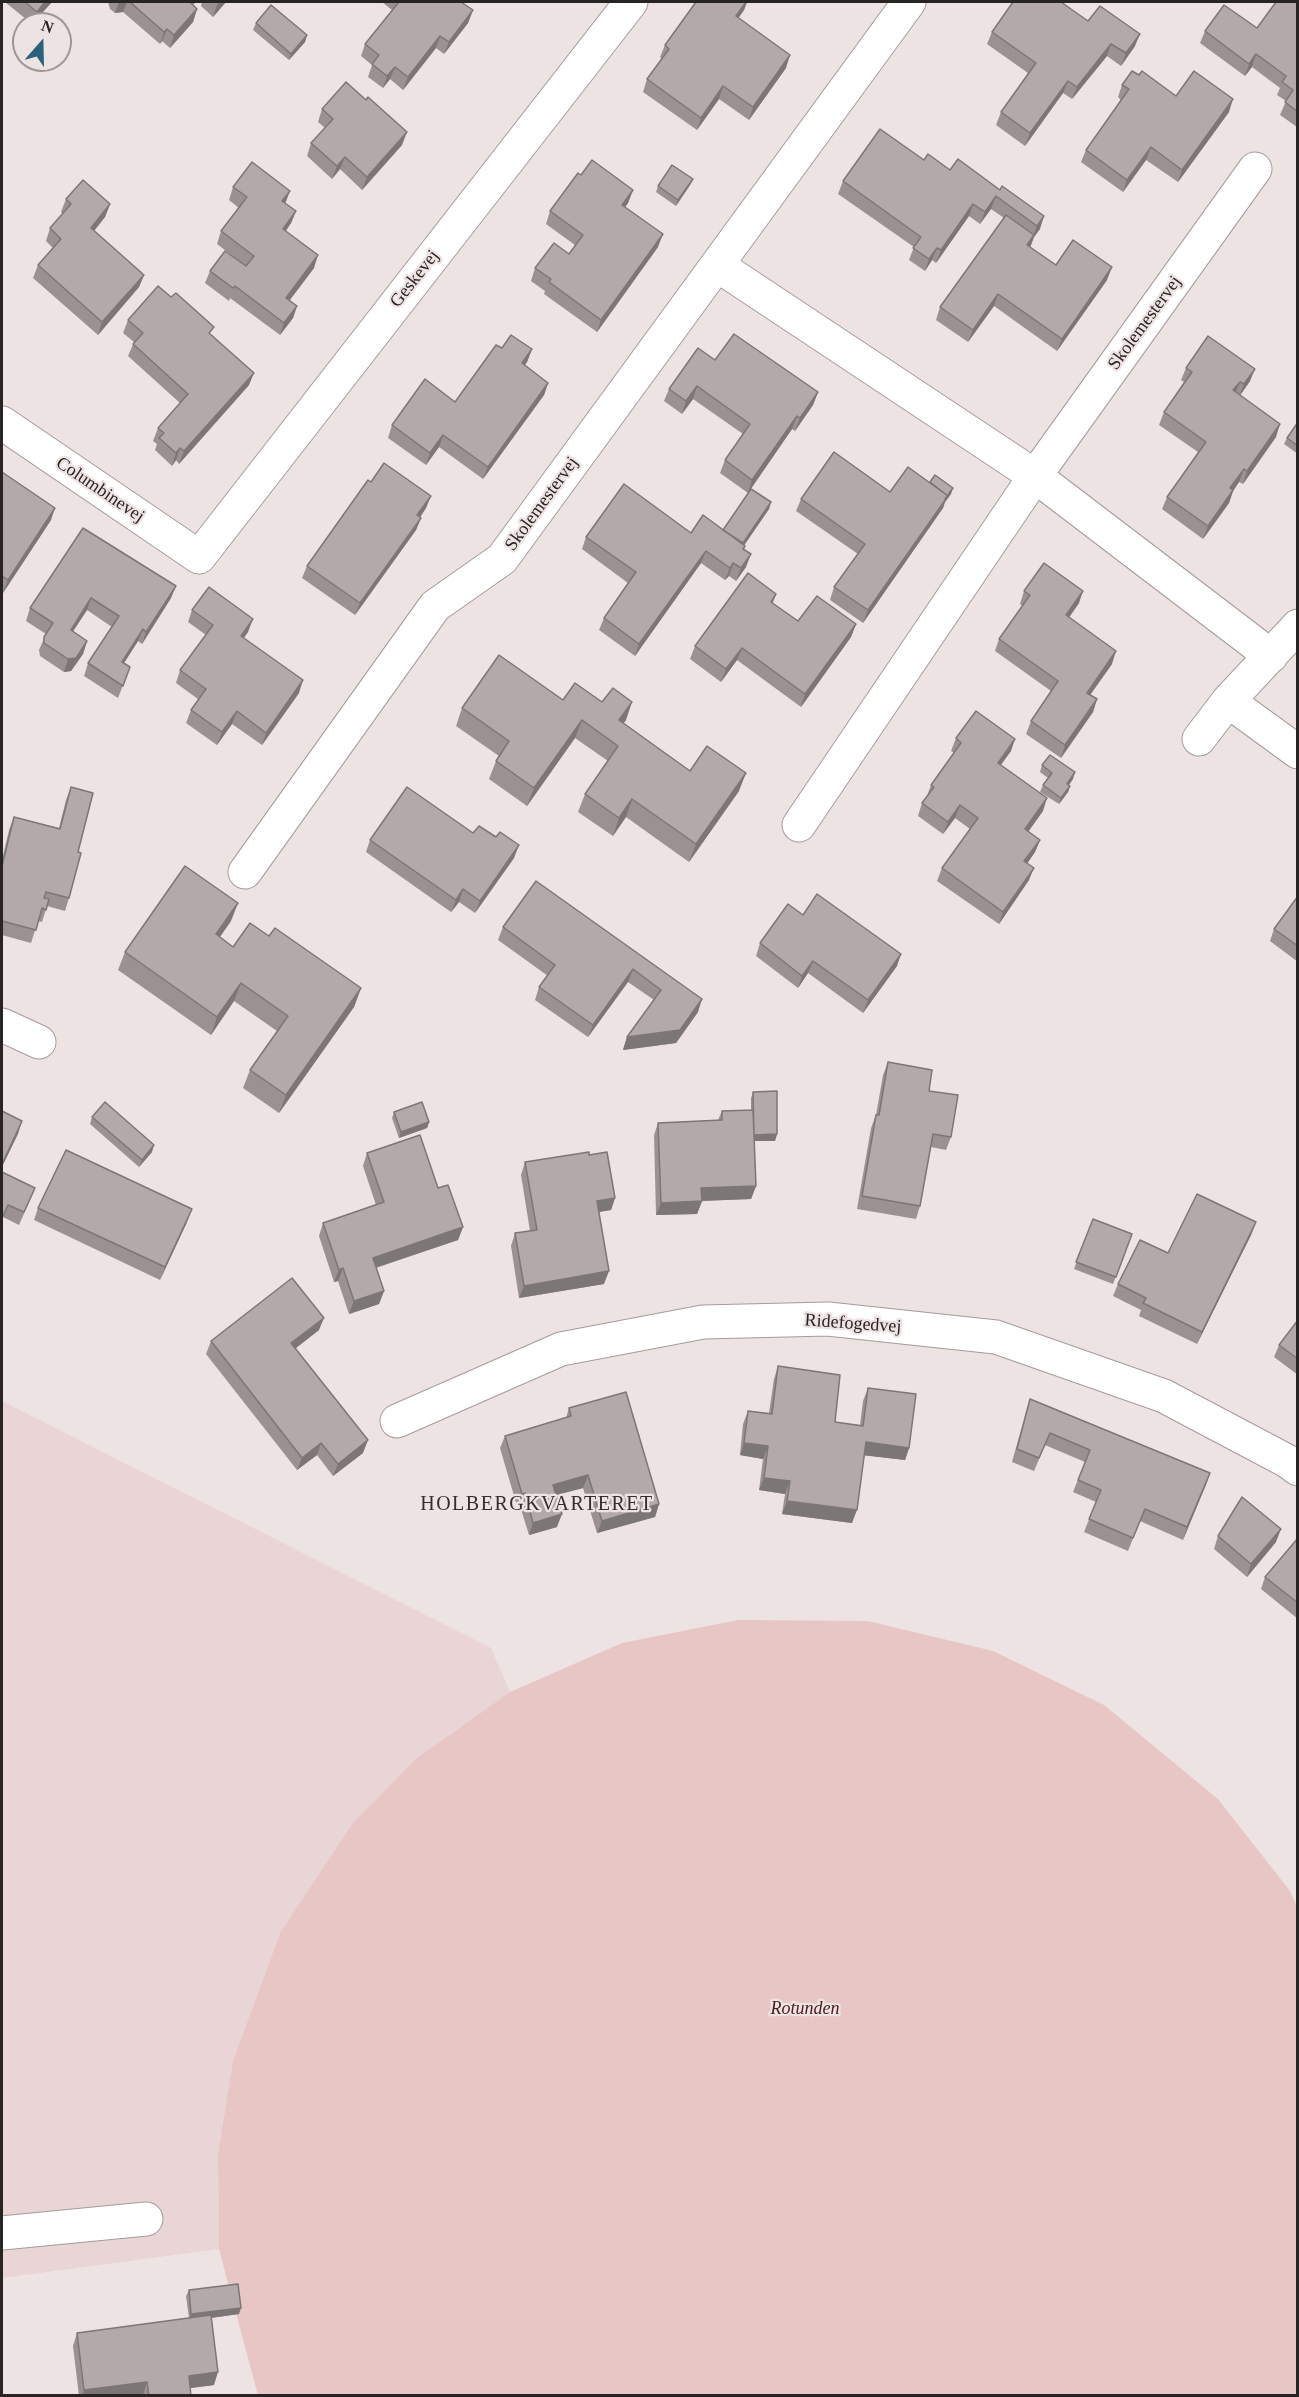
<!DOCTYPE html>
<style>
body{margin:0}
#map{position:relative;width:1299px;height:2397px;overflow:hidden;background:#eee3e3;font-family:"Times New Roman",serif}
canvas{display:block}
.frame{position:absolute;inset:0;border:3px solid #282423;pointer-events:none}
.north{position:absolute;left:12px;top:12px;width:60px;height:60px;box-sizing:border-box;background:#eee3e3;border:2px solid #9f9796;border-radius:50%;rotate:20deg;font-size:16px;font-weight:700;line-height:24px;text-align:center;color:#282423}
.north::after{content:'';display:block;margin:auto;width:21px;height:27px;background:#29627c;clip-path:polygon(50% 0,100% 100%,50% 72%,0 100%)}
</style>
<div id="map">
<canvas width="1299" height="2397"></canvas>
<div class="frame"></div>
<div class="north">N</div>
</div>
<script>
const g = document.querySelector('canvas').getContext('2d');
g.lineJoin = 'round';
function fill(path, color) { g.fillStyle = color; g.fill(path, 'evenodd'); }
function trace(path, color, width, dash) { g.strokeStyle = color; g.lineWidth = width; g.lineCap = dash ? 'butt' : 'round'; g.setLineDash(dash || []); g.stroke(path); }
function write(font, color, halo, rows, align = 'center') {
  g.font = font + ' "Times New Roman",serif'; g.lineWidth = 4.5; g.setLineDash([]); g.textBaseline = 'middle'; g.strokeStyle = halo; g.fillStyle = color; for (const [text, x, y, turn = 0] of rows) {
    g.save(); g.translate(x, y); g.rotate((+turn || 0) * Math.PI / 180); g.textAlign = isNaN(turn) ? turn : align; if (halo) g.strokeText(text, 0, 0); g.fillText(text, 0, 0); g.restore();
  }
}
const built = new Path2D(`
 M2,1401L491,1648L510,1692L417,1758L352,1824L280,1933L233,2061L218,2154L219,2249L2,2278Z`);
const green = new Path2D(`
 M738,1620L868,1621L993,1651L1104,1705L1218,1799L1290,1891L1297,1907V2395L258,2396L219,2249L218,2154L233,2061L280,1933L352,1824L417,1758L510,1692L622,1643Z`);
const minor = new Path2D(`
 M717,265L1035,476L1271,656
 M2,423L199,557L631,2
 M1228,701L1298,752
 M1199,739L1228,701L1298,626
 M799,825L1035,476L1255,169
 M245,872L435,606L502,559L909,2
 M2,1025L39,1042
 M397,1421L561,1349L703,1322L828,1319L996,1337L1164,1396L1287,1461L1298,1469
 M2,2233L146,2219`);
const wall = new Path2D(`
 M5,2H52L32,24Z
 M108,2H196L193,5L197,9L193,22L170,48L162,41L160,44L123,12L115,13L110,9Z
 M202,2H226L213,17L201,6Z
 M382,2H461L473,10L468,23L444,54L436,48L403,90L390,79L383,88L368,77L372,65L361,56L365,44L392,10Z
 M696,2H747L744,10L738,18L786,68L749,120L719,99L697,130L643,92L647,79L662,59L660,57L665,45Z
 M1298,2V126L1297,127L1280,115L1286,101L1277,95L1280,88L1252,67L1245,76L1200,43L1205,31L1257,28Z
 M1088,21L1135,46L1121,66L1107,56L1072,99L1063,93L1025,146L996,125L1001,112L1028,73L987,44L992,32Z
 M256,23L307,35L305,42L289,60L253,30Z
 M1139,75L1176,96L1229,112L1178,182L1146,160L1123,192L1081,162L1086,150L1121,100L1118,97L1122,85Z
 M322,109L402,145L362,190L340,169L332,179L307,156L311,143L325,128L318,122Z
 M924,160L1000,190L1002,186L1040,229L1034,237L1030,247L1056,265L1107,280L1057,351L994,306L968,342L936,320L940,307L1004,218L991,209L980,224L969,216L936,263L932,260L925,271L909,260L914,247L838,194L843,181Z
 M581,175L633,190L628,203L625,207L658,247L597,332L544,294L545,291L531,281L535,268L569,254L575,245L546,224L550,211Z
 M693,179L690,185L676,206L656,192L658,186Z
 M233,187L285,203L296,211L291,223L286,231L314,268L290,300L297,306L293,318L280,335L230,298L229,301L205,283L210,271L238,260L217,244L221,231L239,208L229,200Z
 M66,199L110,204L105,217L94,231L144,275L139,287L98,335L33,278L38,265L53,248L46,241L50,228L63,214L61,212Z
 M128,320L212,335L249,385L179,464L176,460L172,466L155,450L157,444L153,441L158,428L180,403L128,356L134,342L123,333Z
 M502,348L532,349L527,362L525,365L548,383L544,395L483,479L439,447L426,465L388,438L392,425L455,402Z
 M715,360L818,392L813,405L795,431L792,429L748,493L720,473L725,460L743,434L693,399L682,414L664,401L669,389Z
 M1186,368L1250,381L1240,395L1276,437L1243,484L1239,482L1233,491L1229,503L1203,539L1162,509L1167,497L1198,452L1159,425L1164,412L1184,382L1181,380Z
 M1298,422V454L1284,444L1287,438Z
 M2,472L51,520L3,593L2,592Z
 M930,482L951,494L945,502L943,508L863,623L830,600L834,587L858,554L796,511L801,499L890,492Z
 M771,502L769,509L744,545L745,546L744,550L746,567L736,581L729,576L725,580L701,563L635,656L599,630L604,618L628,583L582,549L586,537L691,533L723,530Z
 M426,508L420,517L421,518L416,530L355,615L302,578L307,566Z
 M83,528L171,598L142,644L138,641L124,663L130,667L118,698L84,676L88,663L112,627L87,610L73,631L87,641L83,654L71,671L64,672L40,656L39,650L46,634L26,621L30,608Z
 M1024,591L1079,603L1069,618L1112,664L1090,695L1097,699L1093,712L1061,758L1026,734L1031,721L1051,691L995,651L999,639L1023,606L1020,604Z
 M776,594L773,603L798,621L856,624L851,637L801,707L737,660L721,682L690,659L695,646Z
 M192,610L248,632L244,638L299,693L262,745L232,724L217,745L186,723L191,710L198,699L176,683L180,670L206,635L188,622Z
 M563,700L626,720L623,723L690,771L739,791L689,862L626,817L613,836L578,812L585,794L608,761L575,738L527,806L489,779L496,761L499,756L456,726L462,708Z
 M956,738L1011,751L1000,765L1043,811L1028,831L1040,840L1035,852L1027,863L1029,880L999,924L937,881L942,868L970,829L955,818L943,834L918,816L922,803L927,796L931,785L954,753L951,751Z
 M1042,765L1073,779L1069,785L1070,786L1068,792L1059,804L1040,792L1043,785L1048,778L1040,772Z
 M71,787L78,852L69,898L65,911L47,906L42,922L38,921L31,943L2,935V860L9,830L14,817L59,828L66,800Z
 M473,833L514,858L475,913L459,902L451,912L366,852L370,840Z
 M536,881L698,1012L676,1043L623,1050L627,1037L654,1000L628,982L588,1037L535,1000L539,987L548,976L498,940L503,927Z
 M1298,896V962L1270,941L1274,929Z
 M803,915L897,966L863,1013L808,973L798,988L756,956L760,943Z
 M231,921L220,937L233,947L269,936L361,988L354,1007L279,1113L243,1088L250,1070L277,1031L234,1001L211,1035L118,970L125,952Z
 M888,1062L929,1091L951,1137L946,1150L931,1147L920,1206L916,1219L857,1209L871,1128L876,1115L883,1075Z
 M753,1092L777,1134L775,1141H754L756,1186L751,1199L702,1201L697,1214L656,1215L654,1135L658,1123L718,1120L722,1111L751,1110V1098Z
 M394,1112L429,1122L427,1128L399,1138L392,1118Z
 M92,1117L152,1152L139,1167L90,1124Z
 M367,1153L438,1188L463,1227L458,1240L376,1268L384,1291L379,1304L349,1314L338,1281L334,1282L319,1236L323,1223L376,1205L363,1166Z
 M589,1155L615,1198L611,1210L599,1212L604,1284L519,1298L511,1246L515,1233L530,1231L521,1175L525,1162Z
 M2,1172L35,1188L30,1200L19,1225L3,1217L2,1221Z
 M38,1208L187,1222L160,1280L34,1220Z
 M1093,1219L1132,1234L1113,1284L1074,1269Z
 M1256,1222L1251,1235L1197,1344L1139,1316L1141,1310L1113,1296L1118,1284L1168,1253Z
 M1298,1320V1375L1274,1357L1279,1345Z
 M319,1330L296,1348L363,1453L333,1476L317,1455L297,1470L206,1354L211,1341Z
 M778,1366L835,1422L860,1425L863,1401L868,1388L909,1448L905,1460L864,1455L852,1523L782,1514L785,1494L759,1490L763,1459L740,1455L743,1424L748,1411L769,1413L774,1379Z
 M1030,1399L1210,1473L1183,1540L1140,1521L1128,1551L1084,1532L1096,1502L1073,1492L1085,1462L1045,1445L1034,1471L1012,1462L1026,1412Z
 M569,1408L659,1504L655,1517L597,1533L583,1488L556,1495L557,1527L529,1535L520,1506H517L500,1448L505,1436L566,1418Z
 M1218,1536L1276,1542L1247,1577L1214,1549Z
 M1298,1538V1619L1261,1589L1265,1577Z
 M189,2290L239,2314L211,2318L214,2385L190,2388L191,2396H143V2395L135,2396H79L73,2346L77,2333L189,2318L186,2296Z`);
const shadedWall = new Path2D(`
 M45,2H52L32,24L37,12Z
 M119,2H127L123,12L115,13Z
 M220,2H226L213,17L217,5Z
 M746,2H747L744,10L731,29L736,16Z
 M197,9L193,22L170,48L174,35Z
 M473,10L468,23L444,54L449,42Z
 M167,29L162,41L160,44L164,32Z
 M1140,34L1135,46L1121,66L1126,53Z
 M307,35L305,42L289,60L291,54Z
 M440,36L436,48L403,90L408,77Z
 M1111,44L1107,56L1072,99L1077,87Z
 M1256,54L1252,67L1245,76L1249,64Z
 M790,55L786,68L749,120L753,107Z
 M395,67L390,79L383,88L387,76Z
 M1068,81L1063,93L1025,146L1030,133Z
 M723,86L719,99L697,130L701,118Z
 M1233,99L1229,112L1178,182L1182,170Z
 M407,132L402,145L362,190L367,177Z
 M1151,147L1146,160L1123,192L1127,180Z
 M345,157L340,169L332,179L337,166Z
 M693,179L690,185L676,206L678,200Z
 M633,190L628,203L618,218L622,205Z
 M290,191L285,204L282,201Z
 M996,196L991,209L980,224L985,212Z
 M110,204L105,217L86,241L91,228Z
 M973,204L969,216L936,263L941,250Z
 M296,211L291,223L278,241L283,229Z
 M1044,216L1040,229L1034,237L1030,248L1027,245L1033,236L1037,226Z
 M663,234L658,247L597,332L601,320Z
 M937,248L932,260L925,271L929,259Z
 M318,255L314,268L282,310L286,298Z
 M1112,267L1107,280L1057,351L1062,339Z
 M144,275L139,287L98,335L102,322Z
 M998,294L994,306L968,342L973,330Z
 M297,306L293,318L280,335L284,323Z
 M532,349L527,362L517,376L522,363Z
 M1255,369L1250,381L1239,397L1244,384Z
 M254,373L249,385L179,464L184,451Z
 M1240,382L1235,394L1233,390Z
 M548,383L544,395L483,479L488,467Z
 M697,386L693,399L682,414L686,401Z
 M818,392L813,405L795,431L800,418Z
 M797,416L792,429L748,493L752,480Z
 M1280,424L1276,437L1243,484L1247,471Z
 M443,435L439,447L426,465L430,453Z
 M180,448L176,460L172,466L176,453Z
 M1244,469L1239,482L1233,491L1229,503L1203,539L1208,526L1230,488Z
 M953,488L951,494L945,502L943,508L863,623L868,610Z
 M431,496L426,508L413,528L417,515Z
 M771,502L769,509L741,550L743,543Z
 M55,508L51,520L3,593L8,580Z
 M421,518L416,530L355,615L360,603Z
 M706,551L701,563L635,656L639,644Z
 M751,554L746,567L736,581L741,568Z
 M733,563L729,576L725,580L730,568Z
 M176,586L171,598L142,644L146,632Z
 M1083,591L1079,603L1061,628L1066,615Z
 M91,598L87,610L66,642L71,630Z
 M253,619L248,632L236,648L241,636Z
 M856,624L851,637L801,707L805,694Z
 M143,629L138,641L117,674L122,662Z
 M87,641L83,654L71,671L64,672L68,659Z
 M742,648L737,660L721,682L726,669Z
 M1116,651L1112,664L1083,705L1087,693Z
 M303,680L299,693L262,745L266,733Z
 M1097,699L1093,712L1061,758L1065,745Z
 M632,702L626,720L613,739L619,720Z
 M237,711L232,724L217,745L222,732Z
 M582,720L575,738L527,806L534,788Z
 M1015,739L1011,751L993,776L998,763Z
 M1075,772L1073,779L1065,790L1067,784Z
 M746,773L739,791L689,862L696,844Z
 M1070,786L1068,792L1059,804L1061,798Z
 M1047,798L1043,811L1021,842L1025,829Z
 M632,799L626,817L613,836L619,818Z
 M960,805L955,818L943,834L948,822Z
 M1040,840L1035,852L1020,874L1024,861Z
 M519,845L514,858L475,913L480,901Z
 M1034,868L1029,880L999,924L1003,912Z
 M463,889L459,902L451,912L456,900Z
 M238,903L231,921L209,952L216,934Z
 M901,954L897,966L863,1013L868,1000Z
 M813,961L808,973L798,988L802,976Z
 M633,969L628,982L588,1037L593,1025Z
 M241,983L234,1001L211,1035L217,1017Z
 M361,988L354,1007L279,1113L286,1095Z
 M702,999L698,1012L676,1043L623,1050L627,1037Z
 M22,1121L18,1134L2,1167V1164Z
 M429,1122L427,1128L399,1138L401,1132Z
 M777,1134L775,1141H752L754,1135Z
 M154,1145L152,1152L139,1167L142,1160Z
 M756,1186L751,1199L697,1201L701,1188Z
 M615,1198L611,1210L592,1213L597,1201Z
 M702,1201L697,1214L656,1215L661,1203Z
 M192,1209L187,1222L160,1280L165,1267Z
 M1256,1222L1251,1235L1197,1344L1202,1332Z
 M463,1227L458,1240L368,1270L373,1258Z
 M343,1268L338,1281L334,1282L339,1270Z
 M609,1271L604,1284L519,1298L524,1286Z
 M384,1291L379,1304L349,1314L354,1301Z
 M324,1318L319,1330L287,1355L291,1343Z
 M368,1440L363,1453L333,1476L338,1464Z
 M866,1442L909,1448L905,1460L861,1455Z
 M321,1443L317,1455L297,1470L302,1458Z
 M744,1443L768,1446L763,1459L740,1455Z
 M1210,1473L1206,1485L1183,1540L1187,1527Z
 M588,1475L583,1488L549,1497L553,1485Z
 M764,1478L790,1481L785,1494L759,1490Z
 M525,1493L520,1506H517L522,1494Z
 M787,1501L857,1510L852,1523L782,1514Z
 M659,1504L655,1517L597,1533L602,1521Z
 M562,1514L557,1527L529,1535L533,1523Z
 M1281,1529L1276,1542L1247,1577L1251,1564Z
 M241,2308L239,2314L189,2321L191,2314Z
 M218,2372L214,2385L184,2389L189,2376Z
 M147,2382L143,2395L135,2396H82L84,2390Z`);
const building = new Path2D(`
 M25,2H45L37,12Z
 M130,2H190L197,9L174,35L167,29L164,32Z
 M399,2H461L473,10L449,42L440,36L408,77L395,67L387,76L372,64L379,55L365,44Z
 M696,2H746L736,16L790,55L753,107L723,86L701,118L647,79L669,49L665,45Z
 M1013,2H1061L1088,21L1100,6L1140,34L1126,53L1111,44L1077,87L1068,81L1030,133L1001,112L1036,63L992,32Z
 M1276,2H1298V112L1285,102L1293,90L1282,82L1286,76L1256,54L1249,64L1205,31L1224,5L1257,28Z
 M271,5L307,35L291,54L256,23Z
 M1132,71L1139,75L1142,71L1176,96L1194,71L1233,99L1182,170L1151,147L1127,180L1086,150L1129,89L1122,85Z
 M346,82L366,100L368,97L407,132L367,177L345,157L337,166L311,143L333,119L322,109Z
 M880,129L924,160L928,154L950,170L958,159L1000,190L1002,186L1044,216L1037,226L996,196L985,212L973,204L941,250L937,248L929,259L913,248L921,237L843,181Z
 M592,160L633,190L622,205L663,234L601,320L549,282L551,279L535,268L554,243L569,254L583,235L550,211L578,173L581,175Z
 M252,162L290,191L282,201L296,211L283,229L318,255L286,298L297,306L284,323L235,286L233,288L210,271L225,251L246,266L254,256L221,231L247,197L233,187Z
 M672,165L693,179L678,200L658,186Z
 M83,180L110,204L91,228L144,275L102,322L38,265L61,239L50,228L71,204L66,199Z
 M1006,215L1034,235L1027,245L1056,265L1073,240L1112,267L1062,339L998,294L973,330L940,307Z
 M158,286L171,297L176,293L214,327L209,333L254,373L184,451L180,448L176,453L159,438L164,433L158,428L188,394L133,344L143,333L128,320Z
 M734,334L818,392L800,418L797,416L752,480L725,460L750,424L697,386L686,401L669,389L698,348L715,360Z
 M511,335L532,349L522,363L548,383L488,467L443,435L430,453L392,425L425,379L455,402L496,345L502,348Z
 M1208,336L1255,369L1244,384L1240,382L1233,390L1280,424L1247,471L1244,469L1230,488L1233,490L1208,526L1167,497L1206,442L1164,412L1192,372L1186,368Z
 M1298,422V446L1287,438Z
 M834,452L890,492L908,467L948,496L868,610L834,587L865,544L801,499Z
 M384,463L431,496L417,515L421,518L360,603L307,566L368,480L371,482Z
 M2,472L55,508L8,580L2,576Z
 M935,475L953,488L945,499L948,496L930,482Z
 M624,484L691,533L703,515L745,546L743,549L751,554L741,568L733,563L730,568L706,551L639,644L604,618L636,572L586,537Z
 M751,489L771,502L743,543L723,530Z
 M83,528L176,586L146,632L143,629L122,662L130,667L123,686L88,663L119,616L91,598L71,630L87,641L76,658L68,659L44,643V637L53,623L30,608Z
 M1044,563L1083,591L1066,615L1116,651L1087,693L1097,699L1065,745L1031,721L1058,681L999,639L1030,595L1024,591Z
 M748,573L776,594L771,602L798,621L817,596L856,624L805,694L742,648L726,669L695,646Z
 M209,587L253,619L241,636L303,680L266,733L237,711L222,732L191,710L206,689L180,670L213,625L192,610Z
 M499,655L563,700L575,683L602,702L613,688L632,702L619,720L690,771L707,746L746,773L696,844L632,799L619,818L585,794L618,746L582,720L534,788L496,761L509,741L462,708Z
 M976,711L1015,739L998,763L1047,798L1025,829L1040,840L1024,861L1034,868L1003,912L942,868L978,818L960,805L948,822L922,803L934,787L931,785L961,743L956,738Z
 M1050,755L1075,772L1067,784L1070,786L1061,798L1043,785L1052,773L1042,765Z
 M71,787L93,793L78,852L81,853L69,898L46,892L44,898L49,899L46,910L42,908L36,930L2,921V866L14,817L60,829Z
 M407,787L473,833L479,826L496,837L500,832L519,845L480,901L463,889L456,900L370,840Z
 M185,866L238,903L216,934L233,947L250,923L269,936L275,928L361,988L286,1095L250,1070L288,1016L241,983L217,1017L125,952Z
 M536,881L702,999L680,1030L627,1037L661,990L633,969L593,1025L539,987L555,965L503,927Z
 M817,894L901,954L868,1000L813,961L802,976L760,943L788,904L803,915Z
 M1298,896V946L1274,929Z
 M888,1062L932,1070L929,1091L958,1095L951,1137L933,1134L920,1206L862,1196L876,1115H879Z
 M777,1091V1134L754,1135L753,1092Z
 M105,1102L154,1145L142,1160L92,1117Z
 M422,1102L429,1122L401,1132L394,1112Z
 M753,1110L756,1186L701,1188L702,1201L661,1203L658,1123L722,1120V1111Z
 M2,1111L22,1121L2,1164Z
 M420,1135L438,1188L448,1185L463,1227L373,1258L384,1291L354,1301L343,1268L339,1270L323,1223L384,1202L367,1153Z
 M66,1150L192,1209L165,1267L38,1208Z
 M589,1152V1155L607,1152L615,1198L597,1201L609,1271L524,1286L515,1233L537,1230L525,1162Z
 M2,1172L35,1188L24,1212L8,1205L2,1218Z
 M1197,1194L1256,1222L1202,1332L1143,1303L1146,1298L1118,1284L1140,1240L1168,1253Z
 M1093,1219L1132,1234L1116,1277L1076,1262Z
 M292,1278L324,1318L291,1343L368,1440L338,1464L321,1443L302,1458L211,1341Z
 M1298,1320V1359L1279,1345Z
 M778,1366L840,1375L835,1422L863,1426L868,1388L916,1394L909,1448L866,1442L857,1510L787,1501L790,1481L764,1478L768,1446L744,1443L748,1411L772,1414Z
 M626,1392L659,1504L602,1521L588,1475L553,1485L562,1514L533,1523L525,1493L522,1494L505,1436L571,1416L569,1408Z
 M1030,1399L1210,1473L1187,1527L1145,1509L1133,1538L1089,1519L1101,1490L1078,1480L1090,1450L1050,1433L1039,1458L1017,1449Z
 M1242,1497L1281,1529L1251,1564L1218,1536Z
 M1298,1538V1603L1265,1577Z
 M238,2284L241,2308L191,2314L189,2290Z
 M211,2315L218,2372L189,2376L191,2396H149L147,2382L84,2390L77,2333Z`);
const streetNames = [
 ["Geskevej",415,279,-52],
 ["Skolemestervej",1145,323,-54],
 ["Columbinevej",100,490,34],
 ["Skolemestervej",542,504,-54],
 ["Ridefogedvej",853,1324,4]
];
const parkNames = [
 ["Rotunden",805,2009]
];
const neighbourhoodNames = [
 ["HOLBERGKVARTERET",537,1505]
];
fill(built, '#e9d5d5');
fill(green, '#e8c6c5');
trace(minor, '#a59b9b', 35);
trace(minor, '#fff', 33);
fill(wall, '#9a9190');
fill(shadedWall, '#7d7676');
fill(building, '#b3a9a8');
trace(building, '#7d7676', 1.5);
write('18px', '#282423', '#eee3e3', streetNames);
write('italic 18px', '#4c1b1d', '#eee3e3', parkNames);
g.letterSpacing = '1.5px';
write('20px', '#362e2e', '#eee3e3', neighbourhoodNames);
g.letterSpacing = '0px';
</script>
